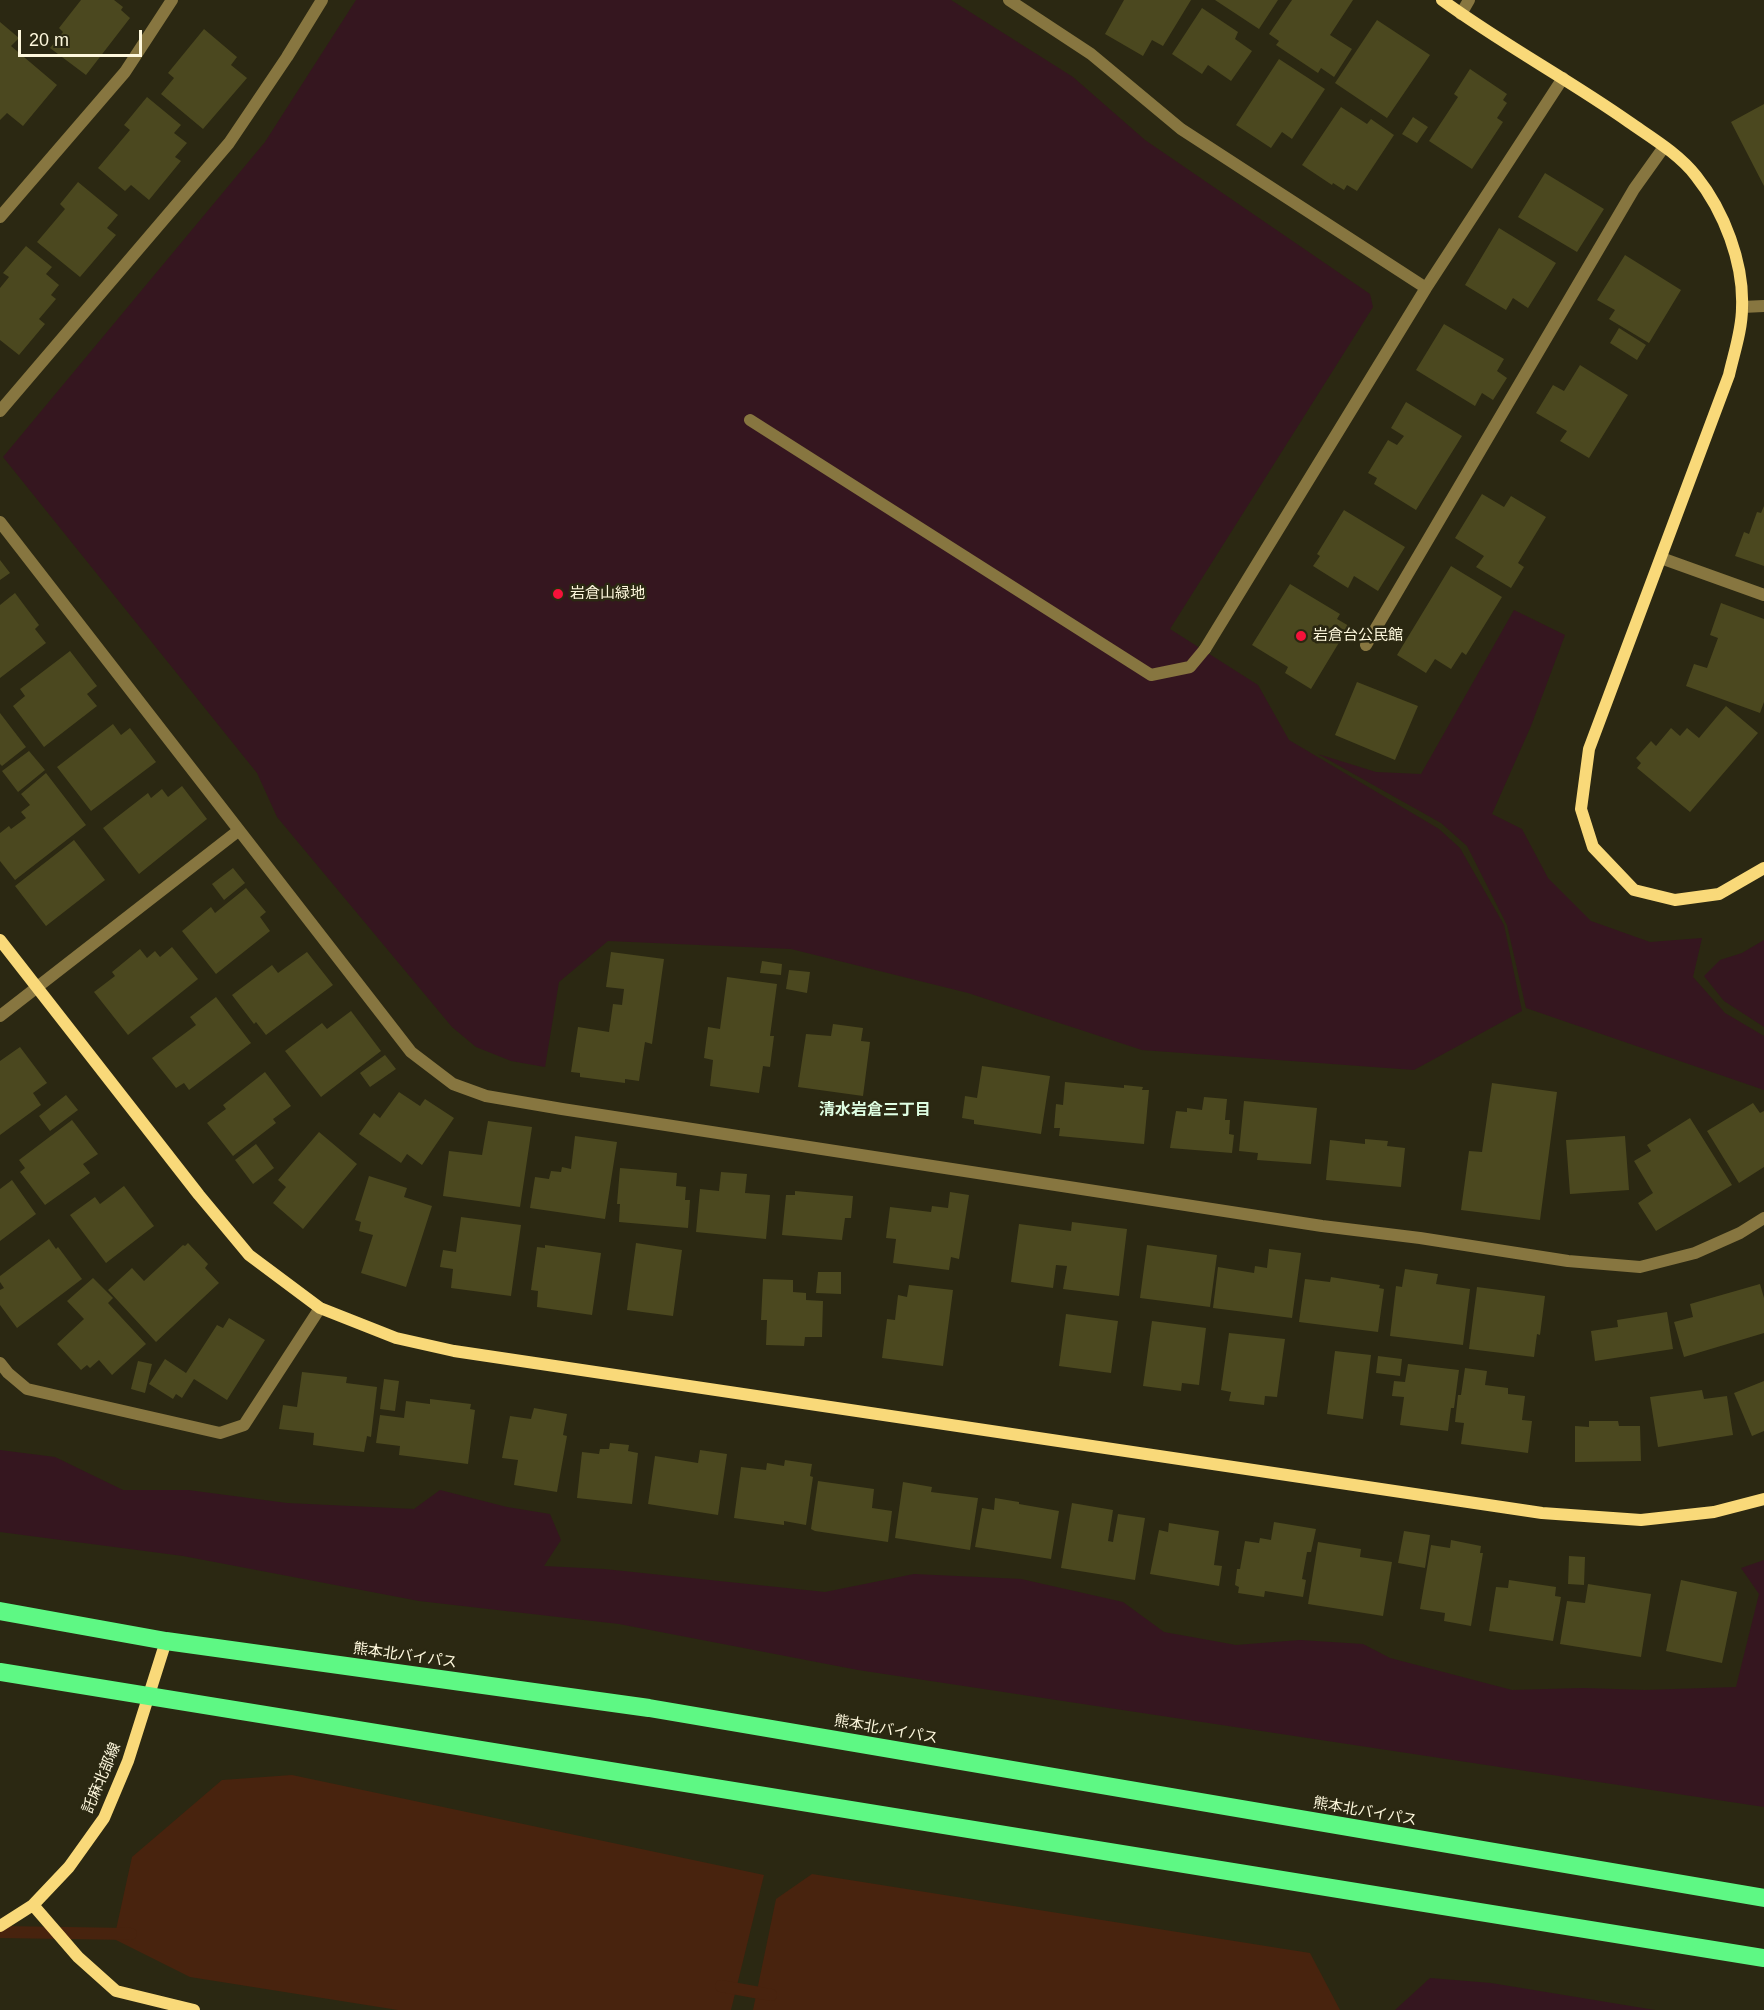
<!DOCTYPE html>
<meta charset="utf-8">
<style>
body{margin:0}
#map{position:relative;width:1764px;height:2010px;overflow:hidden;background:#2b2812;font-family:Arial,sans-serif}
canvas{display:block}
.scale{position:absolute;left:18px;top:30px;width:124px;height:27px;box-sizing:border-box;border:3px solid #fef8dd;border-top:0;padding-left:8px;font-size:18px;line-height:21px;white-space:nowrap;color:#fef8dd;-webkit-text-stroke:4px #2b2812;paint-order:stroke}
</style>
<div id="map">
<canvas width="1764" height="2010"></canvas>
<div class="scale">20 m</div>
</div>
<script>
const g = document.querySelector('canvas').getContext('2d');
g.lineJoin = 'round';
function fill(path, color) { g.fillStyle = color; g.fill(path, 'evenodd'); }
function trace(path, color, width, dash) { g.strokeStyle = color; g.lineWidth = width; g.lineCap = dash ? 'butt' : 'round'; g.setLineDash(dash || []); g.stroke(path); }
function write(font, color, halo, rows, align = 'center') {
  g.font = font + ' Arial,"Noto Sans JP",sans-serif'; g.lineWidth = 5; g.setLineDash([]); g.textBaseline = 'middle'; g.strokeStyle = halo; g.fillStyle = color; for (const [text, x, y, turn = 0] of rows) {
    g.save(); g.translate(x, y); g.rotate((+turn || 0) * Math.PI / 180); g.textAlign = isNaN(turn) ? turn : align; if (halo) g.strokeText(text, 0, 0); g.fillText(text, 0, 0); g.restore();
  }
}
const green = new Path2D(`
 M356,0H951L1073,77L1145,140L1370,294L1373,307L1170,629L1258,685L1289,740L1439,829L1460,848L1504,925L1522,1011L1414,1070L1142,1050L968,993L791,949L608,941L559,982L545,1067L511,1061L476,1047L452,1027L277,817L257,773L3,457L265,142Z
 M1514,610L1565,635L1531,726L1492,814L1522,829L1548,878L1591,921L1650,942L1702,938L1693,977L1725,1013L1764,1036V1090L1526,1008L1507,925L1467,846L1441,823L1318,754L1376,772L1421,774Z
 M1764,940V1027L1724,1001L1704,976L1720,960L1742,953Z
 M0,1450L55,1457L123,1490H188L287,1503L414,1509L440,1490L507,1507L550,1514L561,1540L544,1566L604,1569L825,1592L914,1574L1021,1579L1123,1602L1164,1632L1236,1645L1300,1640L1363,1644L1390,1658L1512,1690L1583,1688L1645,1690L1736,1687L1759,1594L1741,1568L1764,1560V1807L858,1670L619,1624L419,1601L183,1556L0,1532Z
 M1430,1978L1491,1983L1655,2010H1395Z`);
const water = new Path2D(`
 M292,1775L764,1875L731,2010H398L190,1977L114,1939L132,1857L222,1780Z
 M812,1874L1310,1953L1340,2010H753L776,1899Z`);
const stream = new Path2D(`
 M0,1932L131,1934
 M721,1986L771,1995`);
const building = new Path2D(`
 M81,0H114L123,7L121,10L130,18L86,75L50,48L63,32L59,28Z
 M1124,0H1191L1163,46L1152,40L1143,56L1105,34Z
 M1215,0H1278L1259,29Z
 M1292,0H1353L1330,35L1352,49L1334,77L1321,68L1318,73L1276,45L1279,41L1269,34Z
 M1202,8L1238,32L1235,39L1252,51L1231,81L1208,65L1202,74L1172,54Z
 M1377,20L1430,55L1387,118L1335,83Z
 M0,22L19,38L11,46L57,85L23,126L7,113L0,120Z
 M204,29L237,57L231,65L247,78L203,129L161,94L174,78L168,73Z
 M1279,59L1325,89L1292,139L1282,132L1271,148L1236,125Z
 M1470,69L1507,94L1503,100L1507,103L1497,118L1503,122L1472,169L1429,141L1458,97L1454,94Z
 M147,97L181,125L174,133L187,143L175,157L181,161L149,200L131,185L125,191L98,168L130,130L124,125Z
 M1764,104V186L1731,122Z
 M1341,107L1367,124L1371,119L1394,135L1357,191L1347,185L1344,190L1333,183L1332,185L1302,165Z
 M1413,117L1428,127L1417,143L1402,134Z
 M1545,173L1604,209L1577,252L1518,217Z
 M78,182L118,215L107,228L116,235L80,277L37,242L65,209L60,204Z
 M1499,228L1556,263L1528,308L1513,298L1506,310L1465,285Z
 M26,246L52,267L46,274L59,285L51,295L56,299L39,319L45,324L19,355L0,340V288L9,277L3,273Z
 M1625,255L1681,290L1649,343L1609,319L1615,310L1597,300Z
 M1444,324L1504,359L1497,371L1507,378L1493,400L1482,393L1475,406L1416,370Z
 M1619,328L1646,345L1637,360L1610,343Z
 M1580,365L1628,395L1589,458L1560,441L1567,431L1536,413L1553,385L1564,391Z
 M1406,402L1462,436L1416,510L1374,484L1377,478L1368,473L1388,440L1397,445L1404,436L1391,428Z
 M1482,494L1504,507L1511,496L1546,517L1518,563L1524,567L1511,588L1476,567L1484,556L1455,538Z
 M1764,506V566L1735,556L1744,532L1749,534L1757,512L1761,513Z
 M1344,510L1405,547L1378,591L1354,576L1348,588L1313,566L1320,556L1317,554Z
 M0,560L10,573L0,580Z
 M1451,566L1502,597L1466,655L1462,652L1451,669L1435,659L1426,673L1397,655Z
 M1290,584L1340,614L1337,619L1349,626L1311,689L1285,673L1288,667L1252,645Z
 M15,593L39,625L35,629L46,643L0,678V605Z
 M1721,603L1764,619V702L1760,713L1686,686L1694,664L1707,668L1718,638L1710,635Z
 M70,651L97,686L87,694L97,706L44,747L13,706L25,696L20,689Z
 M1357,682L1418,706L1395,760L1335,735Z
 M1726,706L1758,733L1690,812L1637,768L1641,763L1636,758L1651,741L1656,746L1671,728L1680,736L1687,728L1699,738Z
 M0,713L26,747L2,766L0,764Z
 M113,724L121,735L130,728L156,762L91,811L57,767Z
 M29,751L45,770L18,792L2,771Z
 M46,773L86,825L15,880L0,861V833L9,826L11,829L26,818L21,812L30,805L21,794Z
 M182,786L207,819L139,874L103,828L148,793L151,798L162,789L168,797Z
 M74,840L105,880L46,926L15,886Z
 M233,868L245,883L224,900L212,884Z
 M246,888L266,912L260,917L270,931L216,974L182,931L211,907L215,913Z
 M172,947L198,979L128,1035L94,992L115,976L112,972L140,949L147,958L155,951L160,957Z
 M307,952L333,985L266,1035L256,1022L254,1024L232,995L272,965L278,973Z
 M611,952L664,959L652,1044L645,1042L639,1081L625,1079V1083L580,1077V1073L571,1072L578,1027L609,1032L613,1004L622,1005L624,989L606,987Z
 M762,961L782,964L781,975L760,973Z
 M789,970L810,972L807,993L786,989Z
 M727,977L777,984L770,1036H774L770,1067L763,1066L759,1093L710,1086L713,1060L704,1058L708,1027L720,1029Z
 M216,997L251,1043L189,1090L184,1083L176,1088L152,1058L196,1025L190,1017Z
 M351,1011L381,1051L321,1097L285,1051L322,1023L327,1029Z
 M833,1024L863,1028L861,1041L870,1042L863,1096L798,1087L806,1034L831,1036Z
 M20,1047L47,1083L33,1093L41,1105L0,1135V1061Z
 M385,1055L396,1069L370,1087L360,1073Z
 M982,1066L1050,1076L1041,1134L974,1124V1120L962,1118L965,1096L977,1098Z
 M265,1072L291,1106L273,1119L276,1123L233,1156L207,1123L226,1109L223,1105Z
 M1065,1082L1124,1088V1085L1143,1087L1142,1090H1149L1144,1144L1059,1136L1060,1128H1054L1056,1104L1063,1105Z
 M1492,1083L1557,1092L1540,1220L1461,1210L1469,1151L1482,1152Z
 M399,1092L420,1106L425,1099L454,1118L422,1165L407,1154L401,1163L359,1134L374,1113L380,1118Z
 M66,1095L78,1110L50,1131L39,1116Z
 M1204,1097L1227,1099L1225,1120H1230L1229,1134L1234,1135L1232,1153L1170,1148L1176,1111L1187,1112V1108L1202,1110Z
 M1244,1101L1317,1108L1311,1164L1257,1160L1258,1153L1239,1151Z
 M1753,1103L1760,1113L1764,1111V1167L1739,1183L1707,1131Z
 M1690,1118L1732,1185L1656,1231L1638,1203L1653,1193L1634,1161L1651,1151L1647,1145Z
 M72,1120L98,1154L83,1164L90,1173L45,1205L20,1172L25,1168L19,1160Z
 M488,1121L532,1127L520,1207L443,1196L449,1151L482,1155Z
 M319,1132L357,1164L303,1229L273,1203L286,1187L278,1180Z
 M575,1136L617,1142L605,1219L530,1208L535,1177L549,1179L551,1171L561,1172L562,1167L571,1169Z
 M1625,1136L1629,1190L1570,1194L1566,1140Z
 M1365,1139L1388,1141L1387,1146L1405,1148L1401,1187L1326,1180L1330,1140L1365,1144Z
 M256,1144L274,1168L253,1184L235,1160Z
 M620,1168L677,1173L676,1186L686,1187L685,1200H690L688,1228L619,1222L620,1204H617Z
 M721,1172L747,1174L745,1193L770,1195L766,1239L696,1232L700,1189L719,1191Z
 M369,1176L407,1188L404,1197L432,1206L406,1287L361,1273L373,1235L359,1231L361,1222L355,1220Z
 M12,1180L36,1214L0,1241V1189Z
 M124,1186L154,1226L106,1263L70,1215L95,1197L100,1204Z
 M795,1191L853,1196L851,1218H845L842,1240L782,1235L786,1195H795Z
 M950,1192L969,1195L959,1259L951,1257L949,1270L893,1263L896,1239L886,1238L890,1207L931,1212L932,1206L948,1208Z
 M461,1217L521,1225L511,1296L451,1288L453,1269L440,1267L443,1250L456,1252Z
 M1072,1222L1127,1229L1119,1296L1063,1289L1067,1266L1056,1265L1053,1288L1011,1282L1019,1224L1071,1231Z
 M49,1239L56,1249L58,1247L82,1279L17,1328L0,1305V1290L4,1288L0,1282V1276Z
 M188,1243L208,1264L205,1268L219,1283L156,1342L108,1290L132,1268L144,1281L183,1245L185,1246Z
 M636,1243L682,1250L673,1316L627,1310Z
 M545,1245L601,1253L592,1315L537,1307L538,1291L531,1290L537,1247L545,1248Z
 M1147,1245L1217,1255L1210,1307L1140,1298Z
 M1269,1249L1301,1253L1292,1318L1213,1308L1218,1267L1254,1273L1255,1266L1267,1268Z
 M1405,1269L1438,1274L1436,1284L1470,1289L1463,1345L1390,1336L1396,1286L1402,1287Z
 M818,1272H841V1294L816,1293Z
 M1331,1277L1380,1285L1379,1288L1384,1289L1378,1332L1299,1322L1305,1279L1330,1282Z
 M93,1278L113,1298L108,1303L146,1344L112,1375L99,1360L90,1368L87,1365L81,1370L57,1344L84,1319L67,1301Z
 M763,1279L793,1280V1292L806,1293V1300L823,1301L822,1337H805L804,1346L766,1345L767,1320H761Z
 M1760,1284L1764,1298V1333L1684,1357L1674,1322L1693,1317L1690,1304Z
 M909,1285L953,1290L943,1366L882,1358L887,1319L895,1320L898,1295L907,1297Z
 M1477,1287L1545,1296L1540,1335L1537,1334L1534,1357L1469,1349Z
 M1667,1312L1673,1349L1595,1361L1591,1331L1618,1327L1617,1320Z
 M1066,1314L1118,1321L1111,1373L1059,1366Z
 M229,1318L265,1340L227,1400L194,1379L182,1398L176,1394L173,1399L149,1384L165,1359L186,1373L217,1325L223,1328Z
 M1152,1321L1206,1328L1199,1385L1182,1383L1181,1391L1143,1386Z
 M1229,1333L1285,1339L1277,1397L1265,1396L1264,1405L1229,1401L1231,1392L1221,1390Z
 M1335,1351L1371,1355L1363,1419L1327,1414Z
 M1378,1356L1402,1359L1400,1376L1376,1373Z
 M138,1361L152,1364L145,1393L131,1389Z
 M1408,1364L1459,1370L1454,1408H1451L1448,1431L1400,1425L1404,1397L1392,1396L1394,1381L1405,1382Z
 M1465,1368L1487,1371L1485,1385L1508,1388V1394L1525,1396L1522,1420L1532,1421L1528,1453L1461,1444L1464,1423L1455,1422L1458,1395H1461Z
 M302,1372L347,1377L346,1383L377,1387L371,1437L367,1436L364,1452L313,1445L314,1433L279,1429L283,1405L297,1407Z
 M384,1379L399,1381L395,1411L380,1409Z
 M1764,1381V1431L1752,1436L1734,1393Z
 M1702,1390L1704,1399L1727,1396L1733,1435L1658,1447L1650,1397Z
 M430,1399L471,1404L470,1409L475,1410L468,1464L399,1455L400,1446L376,1443L380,1415L404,1418L406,1401L430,1404Z
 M534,1408L567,1414L563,1435L567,1436L557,1492L514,1485L518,1460L502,1458L510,1416L531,1419Z
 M1589,1421H1618L1619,1426H1640L1641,1461L1575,1462V1426L1589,1427Z
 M610,1443L629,1445L628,1451L638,1453L632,1504L577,1498L582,1452L599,1454L600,1449H609Z
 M700,1450L727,1454L718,1515L648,1504L655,1456L698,1463Z
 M785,1460L812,1464L810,1476L813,1477L806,1525L784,1521V1525L734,1518L741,1467L766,1470L767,1463L784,1466Z
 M818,1481L874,1489L872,1508L892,1511L888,1542L815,1531L811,1529Z
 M903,1482L932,1487L931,1492L978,1498L970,1550L895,1538Z
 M995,1498L1019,1502V1504L1059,1511L1051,1559L975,1547L982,1508L994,1510Z
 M1072,1503L1113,1510L1108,1541L1113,1542L1118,1514L1145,1518L1135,1580L1061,1568Z
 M1274,1522L1316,1529L1311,1552H1307L1302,1579L1306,1580L1303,1597L1265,1591L1264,1597L1238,1593L1239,1587L1235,1585L1237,1569H1240L1245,1541L1259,1543L1260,1538L1271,1540Z
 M1169,1523L1219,1531L1214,1565L1222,1566L1219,1586L1150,1574L1159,1530L1168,1532Z
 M1404,1531L1430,1535L1425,1568L1398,1563Z
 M1451,1540L1481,1546L1480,1553H1483L1471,1626L1444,1621L1445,1613L1420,1609L1431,1545L1450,1548Z
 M1318,1542L1361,1549L1360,1557L1392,1562L1383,1616L1308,1604Z
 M1569,1556L1585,1557L1584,1585L1568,1584Z
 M1509,1580L1556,1587L1555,1596L1561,1597L1553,1641L1489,1631L1496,1587L1508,1588Z
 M1681,1580L1737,1592L1722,1663L1666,1651Z
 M1588,1584L1651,1594L1641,1657L1560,1644L1567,1601L1585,1603Z`);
const lane = new Path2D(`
 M1742,307L1764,306
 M750,420L1151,675L1190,667L1205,649
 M1661,558L1764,595
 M1366,645L1634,189L1664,147`);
const street = new Path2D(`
 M1009,0L1091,54L1181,129L1426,288
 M1461,14L1469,0
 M0,217L125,72L172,0
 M0,411L229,143L287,57L322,0
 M0,522L411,1052L453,1084L486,1096L562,1109L1322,1226L1420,1238L1568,1261L1640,1267L1695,1253L1740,1233L1764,1218
 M1205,649L1426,288L1563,78
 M0,1016L238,831
 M0,1363L8,1373L27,1389L220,1433L244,1425L320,1308`);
const secondary = new Path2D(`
 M1442,0C1502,44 1568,79 1629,122C1652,138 1679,154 1696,176C1724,211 1744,263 1742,308C1742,330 1734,353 1729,375L1589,749L1581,809L1593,847L1634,890L1675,900L1719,894L1764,868
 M0,940L199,1195L249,1255L320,1308L396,1338L454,1351L1542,1513L1641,1520L1714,1512L1764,1499
 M33,1905L78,1957L116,1991L194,2010
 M0,1926L33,1905L69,1867L104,1818L128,1761L166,1641`);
const highway = new Path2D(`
 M0,1611L166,1641L649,1708L1764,1898
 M0,1672L1764,1958`);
const markers = [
 [558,594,6,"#f5123a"],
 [1301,636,6,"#f5123a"]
];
const poiNames = [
 ["岩倉山緑地",570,594],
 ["岩倉台公民館",1313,636]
];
const streetNames = [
 ["熊本北バイパス",405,1656,8],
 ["熊本北バイパス",886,1730,10],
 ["託麻北部線",102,1778,-67],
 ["熊本北バイパス",1365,1812,10]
];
const neighbourhoodNames = [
 ["清水岩倉三丁目",875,1111]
];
fill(green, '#35161f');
fill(water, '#48230e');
trace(stream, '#48230e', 12);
fill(building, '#4b481f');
trace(lane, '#877640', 12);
trace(street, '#877640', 12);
trace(secondary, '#f9d979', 12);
trace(highway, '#5ef884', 18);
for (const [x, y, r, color] of markers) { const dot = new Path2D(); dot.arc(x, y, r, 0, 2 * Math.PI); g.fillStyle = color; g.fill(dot); trace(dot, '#2b2812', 2); }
write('15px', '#fef8dd', '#2b2812', poiNames, 'left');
write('15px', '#fef8dd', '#2b2812', streetNames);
write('bold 16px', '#dffee2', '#2b2812', neighbourhoodNames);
</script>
